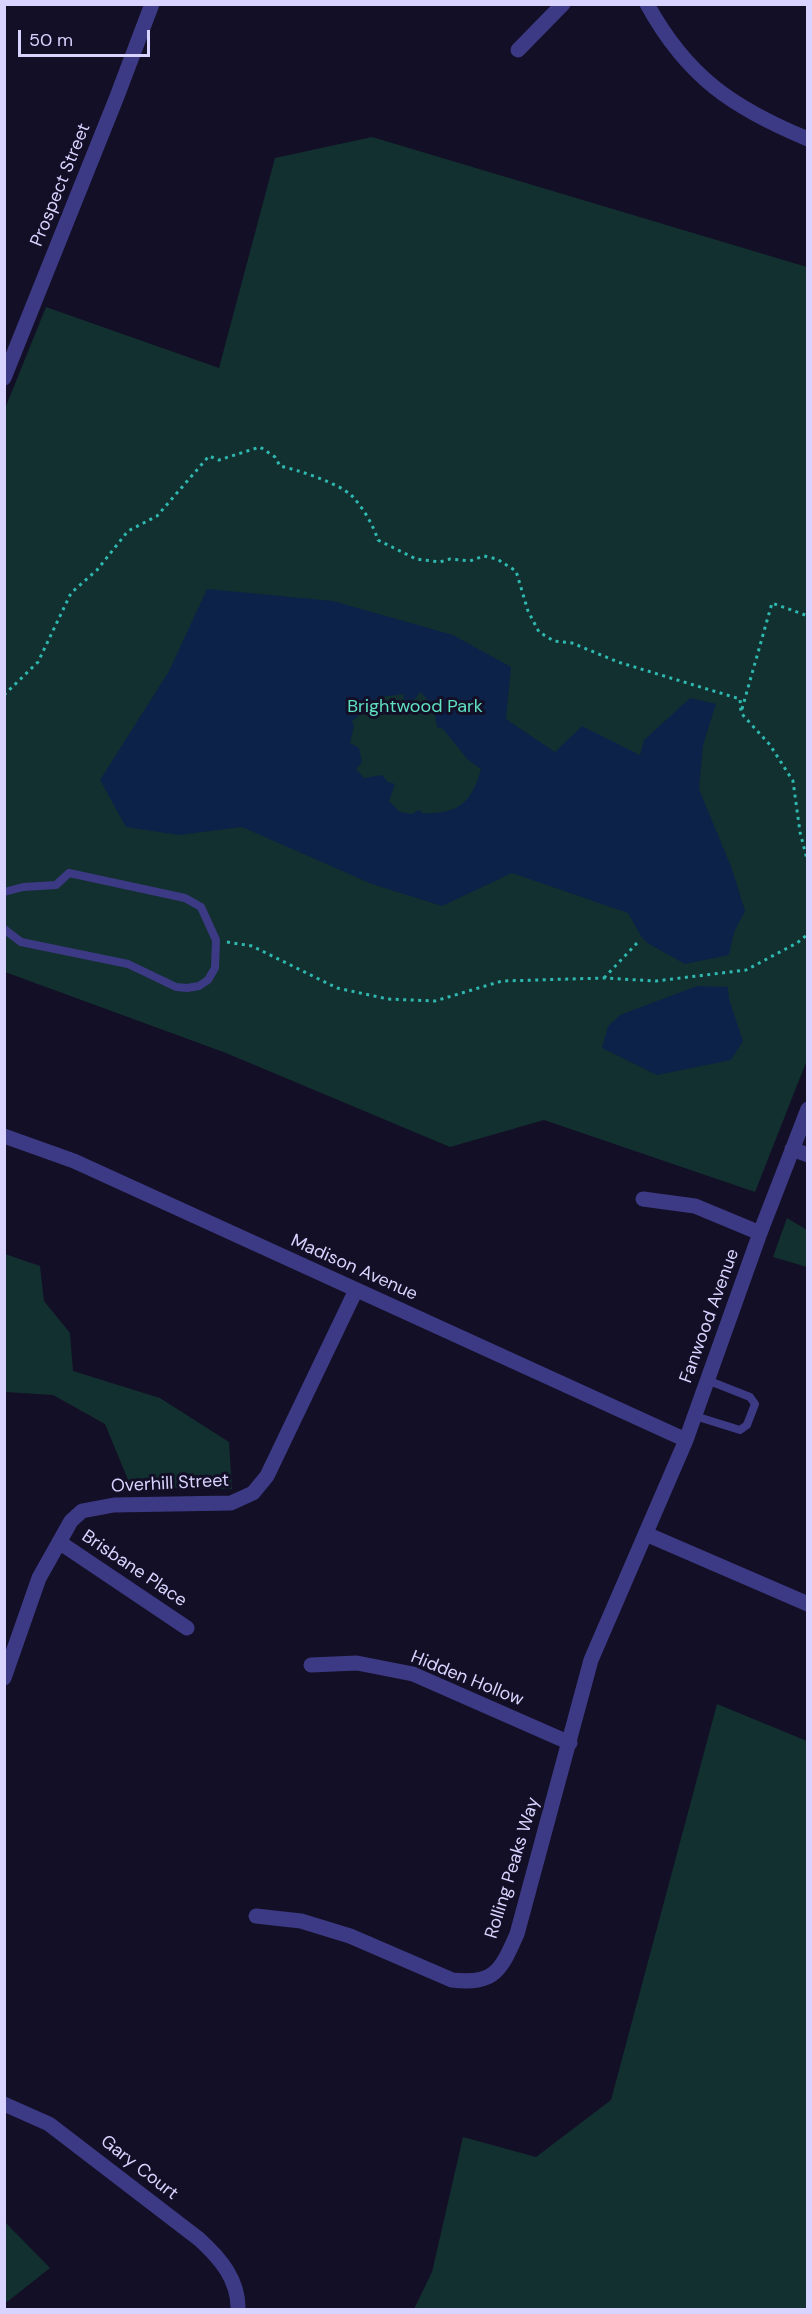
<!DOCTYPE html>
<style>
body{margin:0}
#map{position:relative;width:812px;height:2314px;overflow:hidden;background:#130f26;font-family:"DM Sans",sans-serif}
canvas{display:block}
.frame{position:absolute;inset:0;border:6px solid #d9d4ff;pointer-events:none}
.scale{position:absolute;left:18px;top:30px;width:132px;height:27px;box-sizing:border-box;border:3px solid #d9d4ff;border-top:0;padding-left:8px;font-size:18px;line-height:21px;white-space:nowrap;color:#d9d4ff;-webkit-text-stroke:4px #130f26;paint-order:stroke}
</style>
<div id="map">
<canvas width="812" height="2314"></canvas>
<div class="frame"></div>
<div class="scale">50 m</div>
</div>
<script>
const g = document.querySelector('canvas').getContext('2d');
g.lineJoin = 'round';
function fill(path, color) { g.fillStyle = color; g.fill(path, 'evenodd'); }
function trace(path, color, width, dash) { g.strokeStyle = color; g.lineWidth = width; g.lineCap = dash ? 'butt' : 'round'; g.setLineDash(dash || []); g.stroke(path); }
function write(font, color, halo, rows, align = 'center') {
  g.font = font + ' "DM Sans",sans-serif'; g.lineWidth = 6; g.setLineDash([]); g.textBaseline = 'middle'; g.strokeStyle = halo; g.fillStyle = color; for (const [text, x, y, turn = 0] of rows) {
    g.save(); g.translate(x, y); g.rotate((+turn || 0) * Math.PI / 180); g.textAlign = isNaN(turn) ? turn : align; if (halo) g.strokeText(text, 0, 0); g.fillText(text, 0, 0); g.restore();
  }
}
const green = new Path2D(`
 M372,137L807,267V1060L755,1192L544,1120L450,1147L226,1053L5,972L4,411L46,307L219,368L275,158Z
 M787,1218L807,1230V1267L773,1257Z
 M5,1254L40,1266L44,1301L70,1333L73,1371L160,1398L229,1442L232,1489L131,1487L105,1424L53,1395L5,1392Z
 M717,1704L807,1741V2309H414L432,2272L463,2137L536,2157L611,2100Z
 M5,2222L50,2268L7,2302L4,2300Z`);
const water = new Path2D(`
 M207,589L333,601L453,635L511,667L506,719L555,752L582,726L640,755L644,740L690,698L716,704L703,745L699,789L732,869L745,911L734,932L729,955L685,964L649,944L642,938L628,913L512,873L442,906L372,884L242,827L179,835L126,827L100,780L169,671ZM420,692L429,701L437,703L435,713L437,727L443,729L468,760L481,769C472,802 458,815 422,813L419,810L412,814L400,812L389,801L395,784L388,782L382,775L364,778L356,769L362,762L359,748L350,743L354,726L352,721L381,697L404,694L403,704L415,699Z
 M697,986L728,987L729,999L743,1041L731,1060L657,1075L602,1048L608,1026L620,1015Z`);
const path = new Path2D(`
 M4,695L38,662L71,593L97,570L128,531L157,516L209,456L219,460L260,447L275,457L280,466C298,470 338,483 351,495C363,507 373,525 378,540L416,559L440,562L450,559L470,561L484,556L497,559L516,571L528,611L539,632L554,641L572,643L618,662L740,699L741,713L770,745L793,781L800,832L808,863
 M742,709L772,603L808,616
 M227,942L252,946L337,988L388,999L435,1001L502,981L604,978L656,981L746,970L797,943L808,934
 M604,978L638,942`);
const service = new Path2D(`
 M4,892L23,887L56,885L69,873L185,898L201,907L216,940L215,968L208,980L199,986L187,988L176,987L128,964L21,942L4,929
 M695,1416L740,1430L747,1425L755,1404L750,1397L707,1380`);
const minor = new Path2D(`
 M647,4C687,77 733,108 808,139
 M518,50L563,4
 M4,378L116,99L152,4
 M4,1136L74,1161L686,1440
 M792,1149L808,1155
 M643,1199L695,1206L760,1233
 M646,1534L808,1604
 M59,1542L187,1628
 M311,1665L357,1663L413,1674L570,1743
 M4,1678L39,1578L71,1521L82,1511L114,1505L231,1503L253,1493L267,1476L356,1290
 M256,1916L301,1921L350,1936L452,1980C495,1985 501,1970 517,1934L591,1660L686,1440L760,1233L808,1109
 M4,2104L49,2124L199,2239C220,2258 239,2280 238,2310`);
const streetNames = [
 ["Prospect Street",61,185,-68],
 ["Madison Avenue",354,1268,24],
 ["Fanwood Avenue",710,1316,-70],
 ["Overhill Street",170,1484,-3],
 ["Brisbane Place",134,1569,34],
 ["Hidden Hollow",467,1679,22],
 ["Rolling Peaks Way",513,1868,-73],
 ["Gary Court",139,2168,38]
];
const parkNames = [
 ["Brightwood Park",415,707]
];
fill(green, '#12302f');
fill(water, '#0c2248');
trace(path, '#2fb8b0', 3, [3, 4.5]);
trace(service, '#3d3a85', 8);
trace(minor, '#3d3a85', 15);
write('18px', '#d9d4ff', '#130f26', streetNames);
write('18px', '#5fe0c0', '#130f26', parkNames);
</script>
